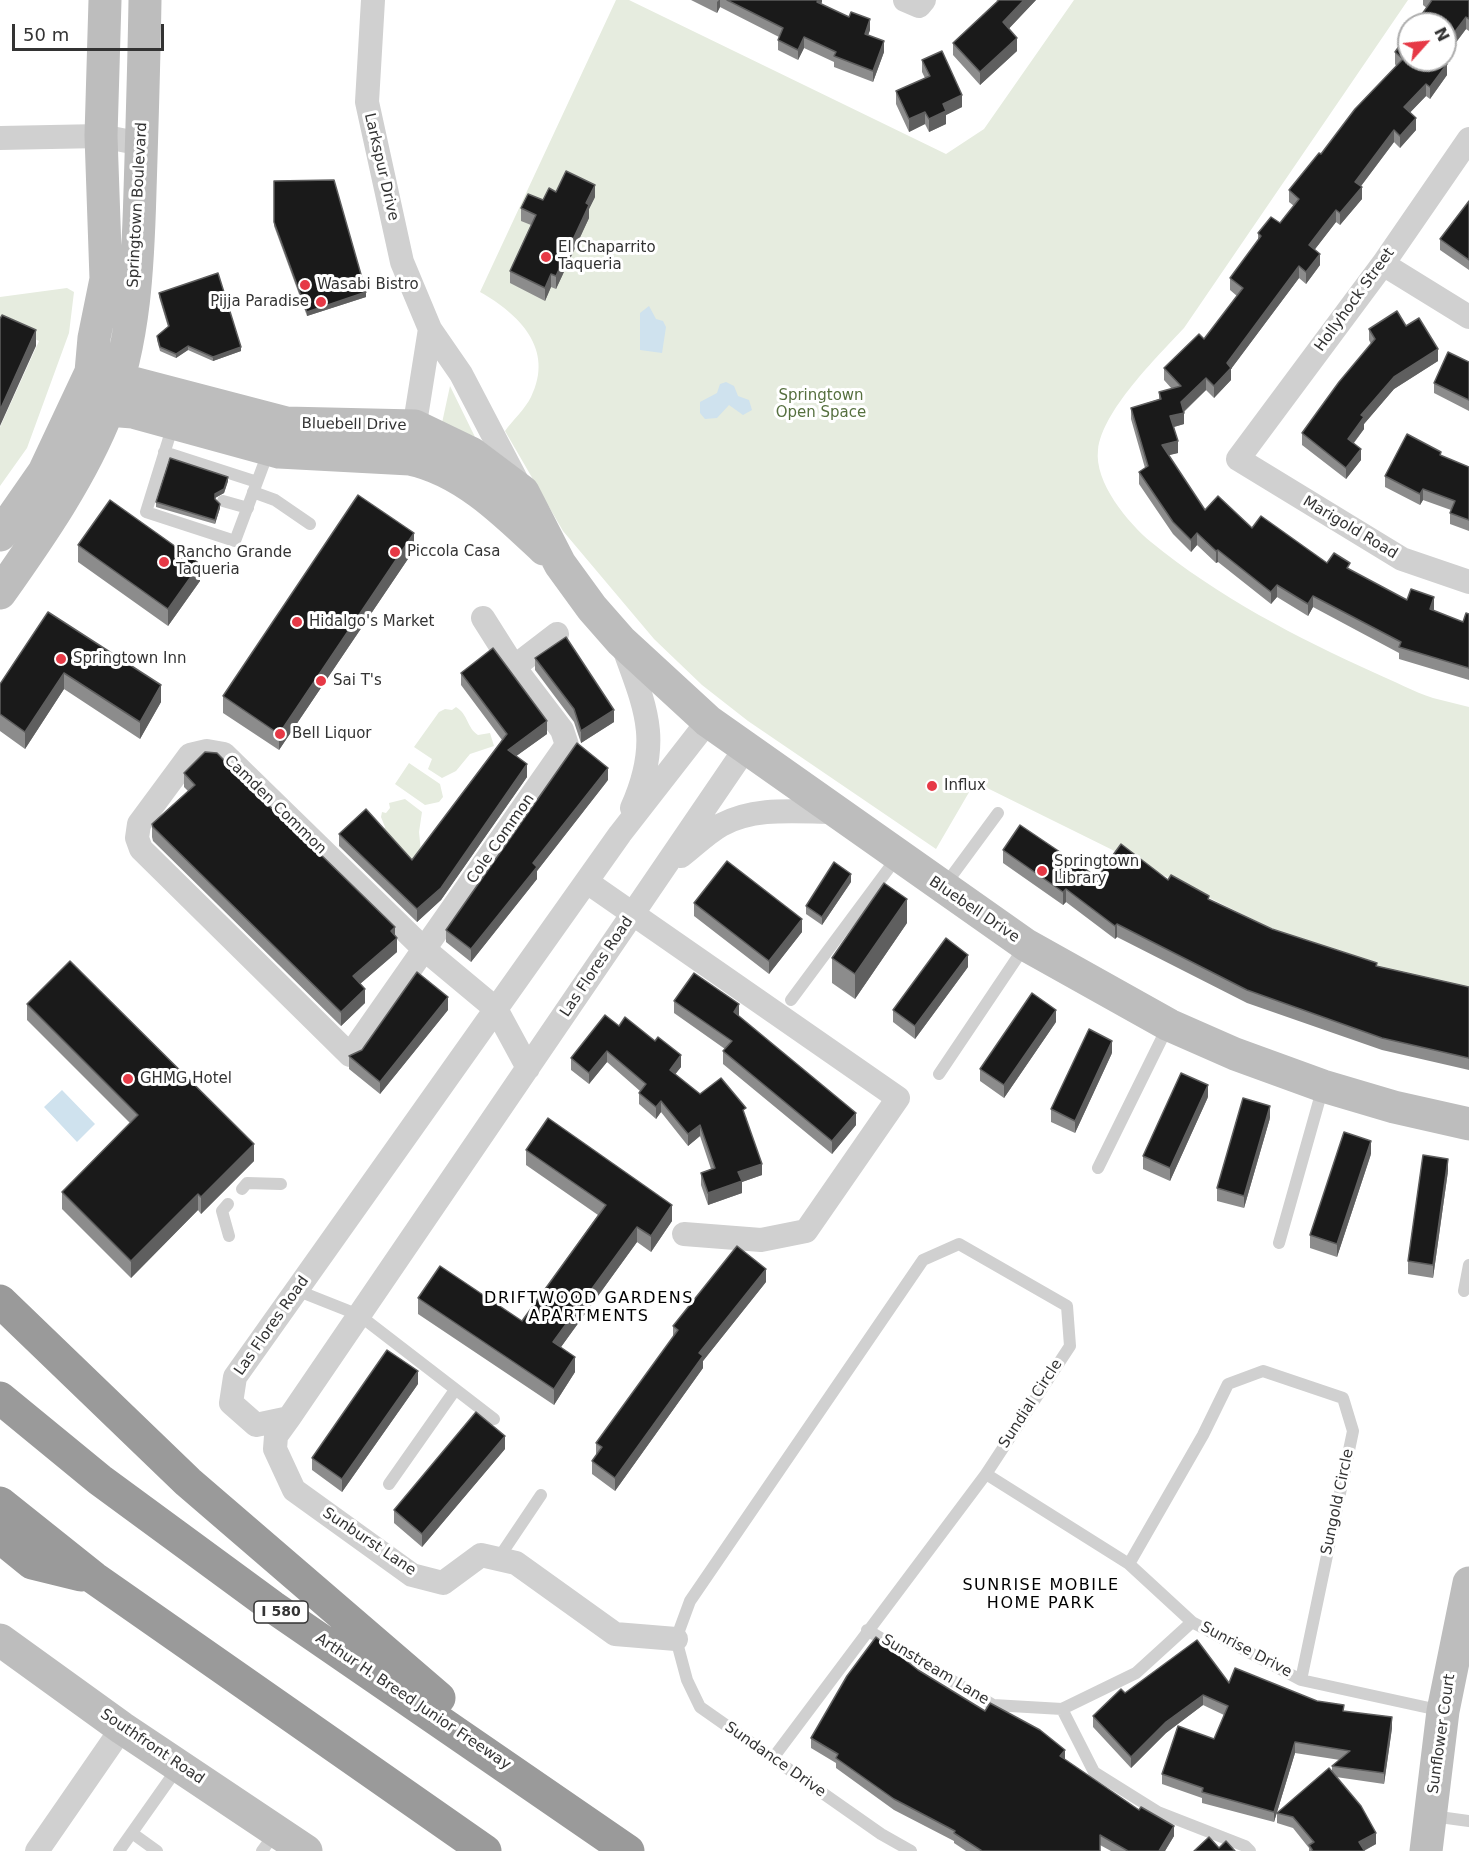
<!DOCTYPE html>
<style>
body{margin:0}
#map{position:relative;width:1469px;height:1851px;overflow:hidden;background:#fff;font-family:"DejaVu Sans",sans-serif}
canvas{display:block}
.north{position:absolute;left:1397px;top:12px;width:60px;height:60px;box-sizing:border-box;background:#fff;border:2px solid #adadad;border-radius:50%;rotate:63deg;font-size:16px;font-weight:700;line-height:24px;text-align:center;color:#333}
.north::after{content:'';display:block;margin:auto;width:21px;height:27px;background:#e63946;clip-path:polygon(50% 0,100% 100%,50% 72%,0 100%)}
.scale{position:absolute;left:12px;top:24px;width:152px;height:27px;box-sizing:border-box;border:3px solid #333;border-top:0;padding-left:8px;font-size:18px;line-height:21px;white-space:nowrap;color:#333;-webkit-text-stroke:4px #fff;paint-order:stroke}
</style>
<div id="map">
<canvas width="1469" height="1851"></canvas>
<div class="north">N</div>
<div class="scale">50 m</div>
</div>
<script>
const g = document.querySelector('canvas').getContext('2d');
g.lineJoin = 'round';
function fill(path, color) { g.fillStyle = color; g.fill(path, 'evenodd'); }
function trace(path, color, width, dash) { g.strokeStyle = color; g.lineWidth = width; g.lineCap = dash ? 'butt' : 'round'; g.setLineDash(dash || []); g.stroke(path); }
function write(font, color, halo, rows, align = 'center') {
  g.font = font + ' "DejaVu Sans",sans-serif'; g.lineWidth = 6; g.setLineDash([]); g.textBaseline = 'middle'; g.strokeStyle = halo; g.fillStyle = color; for (const [text, x, y, turn = 0] of rows) {
    g.save(); g.translate(x, y); g.rotate((+turn || 0) * Math.PI / 180); g.textAlign = isNaN(turn) ? turn : align; if (halo) g.strokeText(text, 0, 0); g.fillText(text, 0, 0); g.restore();
  }
}
const green = new Path2D(`
 M616,0H629L946,154L984,129L1074,0H1408L1184,328C1157,357 1102,411 1098,450C1094,482 1128,523 1151,542C1217,596 1297,638 1375,673C1394,681 1414,692 1433,698C1445,701 1457,704 1469,707V998L1327,956L975,782L936,849L748,721L702,685L654,639L563,531L505,431C513,420 525,409 531,397C555,349 519,314 480,292Z
 M67,288L74,292L69,333L27,448L0,486V427L39,341L0,323V297Z
 M450,386L475,437L442,423Z
 M456,707C468,714 467,728 478,735L490,733L494,746L470,754L456,771L442,778L428,769L432,759L414,747L439,712L445,709L452,710Z
 M409,763L440,784L443,797L439,802L425,805L395,784Z
 M405,799L422,812L419,832L421,852L413,861L383,831L385,827L381,817L382,812L386,813L390,808L389,803Z`);
const water = new Path2D(`
 M649,306L656,319L663,321L666,327L662,353L640,350V313Z
 M726,382L734,386L738,396L749,400L752,410L743,415L729,405L717,418L705,419L700,413V402L717,393L720,384Z
 M62,1090L95,1124L77,1142L44,1107Z`);
const lane = new Path2D(`
 M173,425L146,512L235,541L269,450
 M164,452L257,482
 M253,492L275,500L310,524
 M223,501L248,508
 M945,885L998,813
 M791,1000L898,856
 M939,1074L1025,946
 M1098,1168L1168,1026
 M242,1189L247,1183L281,1184
 M228,1204L222,1211L229,1236
 M1279,1243L1323,1087
 M296,1290L359,1315L494,1419
 M1464,1291L1469,1265
 M986,1474L1129,1564L1192,1622L1301,1680L1443,1711
 M389,1484L455,1390
 M498,1559L541,1495
 M1129,1564L1203,1435L1228,1384L1263,1371L1343,1398L1353,1431L1301,1680
 M867,1630L993,1705L1062,1709L1136,1673L1192,1622
 M1062,1709L1094,1772L1158,1812L1245,1846L1250,1851
 M773,1758L986,1474L1070,1346L1067,1306L959,1244L923,1260L690,1601L676,1639L687,1680L700,1707L881,1834L911,1851
 M1432,1816L1469,1821
 M132,1833L157,1851
 M119,1851L179,1766
 M262,1851L276,1832`);
const street = new Path2D(`
 M373,0L367,102L402,262L430,329L461,374L518,483
 M905,0L919,6L924,0
 M0,138L101,136L142,144
 M1469,139L1383,264L1238,459L1402,559L1469,582
 M1383,264L1469,317
 M412,442L430,329
 M483,618L514,667
 M623,646C646,709 662,741 632,808
 M708,721L620,834L235,1377L231,1403L256,1425L289,1418L745,749
 M681,856C694,846 707,833 721,825C756,806 798,812 835,812
 M587,882L898,1098L806,1231L761,1240L684,1234
 M528,1068L496,1009L424,949L224,754L207,751L190,755L139,824L137,838L141,849L350,1055L567,745L562,730L514,667L557,634
 M289,1418L276,1436L275,1449L294,1490L412,1575L443,1583L481,1555L516,1563L615,1634L676,1639
 M37,1851L122,1728`);
const secondary = new Path2D(`
 M91,372L286,423L415,426L471,453L523,492L560,564L592,608L621,641L708,721L1026,945L1169,1025L1235,1054L1323,1086L1394,1107L1469,1124
 M89,405L108,410L133,412L279,452L410,459C463,470 506,513 544,549
 M0,535L44,472L91,372L94,338L106,279L101,136L105,0
 M0,593C41,535 82,476 108,410C135,341 138,263 140,191C142,127 144,64 145,0
 M0,1640L122,1728L306,1851
 M1426,1851L1443,1711L1469,1583`);
const highway = new Path2D(`
 M0,1301L188,1482L439,1698
 M0,1398L100,1480L273,1607L628,1851
 M0,1503L94,1578L485,1851
 M0,1537L32,1563L81,1575`);
const wall = new Path2D(`
 M691,0H822L821,4L870,30L868,35L884,52L873,82L834,67V62L804,48L798,60L778,50V40L779,37L720,7L717,13Z
 M996,0H1036L1009,28L1017,51L980,85L953,55V43L998,1Z
 M1423,0H1469V31L1466,29L1445,57V24L1423,5Z
 M1395,52L1447,75L1430,99L1426,96L1410,112L1416,130L1400,148L1394,142L1361,186L1362,199L1340,225L1336,222L1315,249L1320,265L1306,284L1299,278L1231,369V380L1214,398L1206,390L1184,412V424L1174,427L1178,453L1168,455L1205,510L1252,528L1327,563L1350,570L1407,600L1434,609V611L1463,622L1469,614V680L1399,659V653L1313,607L1308,616L1277,597L1271,604L1218,562L1216,563L1197,545L1191,552L1173,534L1139,484V472L1145,468L1131,419V408L1159,399V392L1172,389L1164,380V368L1204,339L1237,296L1230,290V278L1258,241V233L1280,223L1294,206L1289,202V190L1321,154L1396,66L1395,64Z
 M922,60L962,107L946,115V124L929,132L925,124L909,132L896,104V91L925,78L922,72Z
 M274,181L366,297L307,316L274,226Z
 M556,192L595,197L589,209V218L556,289L551,287L545,301L510,283V271L531,225L521,221V208L543,200Z
 M1469,201V270L1440,250V239Z
 M159,293L241,351L213,361L188,350L176,358L160,351L157,340V336L168,327L159,297Z
 M1406,326L1438,361L1394,389L1364,424V429L1354,443L1361,460L1346,479L1302,445V433L1371,344L1369,340V329Z
 M1469,362V411L1434,393V383Z
 M1441,456L1469,467V531L1450,524V513L1451,510L1423,500L1420,505L1385,487V476Z
 M228,481L224,493L215,498L220,508L215,524L156,507V502Z
 M78,545L200,581L168,626L78,562Z
 M414,550L279,750L223,713V696Z
 M48,612L161,702L140,739L64,689L25,749L0,731V684Z
 M535,658L614,722L581,743L574,722L535,670Z
 M461,673L547,734L516,756L527,777L441,900L417,922L339,846V834L412,860L502,740L461,685Z
 M184,773L395,935L397,952L360,984L365,1003L341,1026L153,841L152,837V824L188,791L184,787Z
 M608,780L537,871V879L471,962L446,942V930Z
 M1003,850L1097,877L1168,880L1272,929L1377,966L1469,987V1070L1382,1050L1247,1003L1117,937L1115,939L1066,902L1063,905L1003,863Z
 M851,882L822,925L806,914V906Z
 M694,903L802,932L769,974L694,916Z
 M907,923L855,999L832,983V958Z
 M968,967L915,1039L893,1022V1010Z
 M674,1001L739,1016L856,1125L832,1154L723,1064V1051L725,1049L674,1013Z
 M27,1004L254,1161L201,1214L198,1210L131,1278L62,1209V1192L130,1123L27,1020Z
 M448,1010L380,1094L349,1069V1056Z
 M1056,1022L1004,1098L980,1081V1069Z
 M619,1026L681,1067L675,1074L700,1094L746,1117L762,1175L742,1182V1193L708,1205L701,1185V1173L711,1169L700,1136L688,1146L661,1112L656,1119L639,1104V1093L640,1091L607,1062L589,1084L571,1070V1058Z
 M1112,1053L1075,1133L1051,1122V1109Z
 M1208,1097L1170,1181L1143,1169V1156Z
 M1270,1118L1244,1208L1217,1201V1188Z
 M526,1150L672,1221L651,1252L637,1242L561,1347L575,1372L554,1405L418,1314V1298L522,1321L598,1215L526,1165Z
 M1371,1154L1337,1257L1310,1248V1235Z
 M1448,1171L1433,1278L1408,1274V1261Z
 M766,1282L703,1361V1368L615,1491L592,1474V1461L596,1456V1443L673,1337V1326Z
 M418,1384L342,1492L312,1470V1458Z
 M505,1449L422,1547L394,1523V1510Z
 M918,1670L1065,1760L1174,1836L1165,1851H1111L1100,1845V1851H966L954,1843V1841L894,1810L836,1768V1763L811,1748V1738Z
 M1229,1683L1344,1711L1392,1728L1384,1784L1336,1777L1376,1844L1364,1851H1309V1848L1293,1828L1277,1823V1813L1332,1772V1766L1340,1760L1295,1753L1274,1822L1202,1803V1798L1162,1784V1774L1214,1739L1224,1715L1203,1705L1166,1733L1131,1768L1093,1727V1716L1125,1693Z`);
const shadedWall = new Path2D(`
 M719,0H720V7L717,13V2Z
 M818,0H822V2L817,13V2Z
 M1024,0H1036L1003,35V22Z
 M1466,17V29L1445,57V45Z
 M870,19V30L865,44V34Z
 M804,37V48L798,60V50Z
 M1017,38V51L980,85V72Z
 M884,41V52L873,82V71Z
 M1447,64V75L1430,99V87Z
 M1426,84V96L1404,119V107Z
 M962,95V107L946,115V124L929,132V119L943,104Z
 M925,112V124L909,132V119Z
 M1416,118V130L1400,148V136Z
 M1394,130V142L1355,194V182Z
 M595,185V197L589,209V218L556,289V276L586,203Z
 M1362,187V199L1340,225V213Z
 M1336,210V222L1309,257V245Z
 M1320,254V265L1306,284V272Z
 M1299,266V278L1231,369V380L1214,398V386L1227,363Z
 M551,274V287L545,301V288Z
 M366,292V297L307,316V312Z
 M36,330V346L0,426V410Z
 M188,346V350L176,358V354Z
 M241,347V351L213,361V357Z
 M1438,349V361L1394,389L1364,424V429L1348,450V439L1361,415L1394,377Z
 M1206,378V390L1182,413H1184V424L1170,428V416L1181,402Z
 M1178,441V453L1162,457V445Z
 M1361,449V460L1346,479V468Z
 M228,477V481L224,493L215,498V494Z
 M1423,489V500L1420,505V494Z
 M220,504V508L215,524V520Z
 M414,533V550L279,750V734Z
 M1197,533V545L1191,552V540Z
 M1218,550V562L1216,563V551Z
 M200,564V581L168,626V609Z
 M1277,585V597L1271,604V592Z
 M1313,596V607L1308,616V604Z
 M1434,597V609L1430,621V609Z
 M64,673V689L25,749V732Z
 M161,685V702L140,739V722Z
 M614,710V722L581,743V731Z
 M547,721V734L508,762V750Z
 M527,764V777L441,900L417,922V909Z
 M608,768V780L537,871V879L471,962V949L533,863Z
 M851,874V882L822,925V917Z
 M1066,889V902L1063,905V892Z
 M907,899V923L855,999V974Z
 M802,919V932L769,974V961Z
 M1117,924V937L1115,939V926Z
 M395,927V940L397,938V952L353,990V976Z
 M968,955V967L915,1039V1026Z
 M365,989V1003L341,1026V1012Z
 M448,997V1010L380,1094V1082Z
 M739,1004V1017L734,1012Z
 M1056,1010V1022L1004,1098V1085Z
 M1112,1041V1053L1075,1133V1121Z
 M607,1051V1062L589,1084V1073Z
 M681,1055V1067L670,1081V1070Z
 M1208,1085V1097L1170,1181V1168Z
 M661,1101V1112L656,1119V1107Z
 M1270,1106V1118L1244,1208V1196Z
 M856,1113V1125L832,1154V1141Z
 M700,1125V1136L688,1146V1134Z
 M1371,1141V1154L1337,1257V1244Z
 M254,1144V1161L201,1214V1197Z
 M1448,1159V1171L1433,1278V1265Z
 M762,1164V1175L742,1182V1193L708,1205V1193L738,1172Z
 M198,1194V1210L131,1278V1261Z
 M672,1205V1221L651,1252V1236Z
 M637,1227V1242L553,1358V1342Z
 M766,1269V1282L703,1361V1368L615,1491V1478L699,1353Z
 M575,1357V1372L554,1405V1389Z
 M418,1371V1384L342,1492V1479Z
 M505,1436V1449L422,1547V1534Z
 M1203,1695V1705L1166,1733L1131,1768V1757L1166,1722Z
 M1392,1717V1728L1384,1784V1773Z
 M1295,1742V1753L1274,1822V1812Z
 M1065,1750V1760L1060,1756Z
 M1174,1826V1836L1165,1851H1159Z
 M1376,1833V1844L1363,1851L1359,1842Z`);
const building = new Path2D(`
 M727,0H818L817,2L849,17L851,12L870,19L865,34L884,41L873,71L834,56L836,52L804,37L798,50L778,40L783,28Z
 M999,0H1024L1003,22L1017,38L980,72L953,43Z
 M1432,0H1469V19L1466,17L1445,45V24H1415Z
 M1409,32V60H1442L1447,64L1430,87L1426,84L1404,107L1416,118L1400,136L1394,130L1355,182L1362,187L1340,213L1336,210L1309,245L1320,254L1306,272L1299,266L1227,363L1231,368L1214,386L1206,378L1181,402L1184,413L1170,416L1178,441L1162,445L1205,510L1218,496L1252,528L1261,516L1327,563L1334,553L1350,563L1347,568L1407,600L1411,589L1434,597L1430,609L1463,622L1466,613L1469,614V668L1399,647L1401,642L1313,596L1308,604L1277,585L1271,592L1218,550L1216,551L1197,533L1191,540L1173,522L1139,472L1148,466L1131,408L1161,399L1159,392L1181,386L1164,368L1199,334L1204,339L1243,288L1230,278L1261,236L1258,233L1271,217L1280,223L1299,199L1289,190L1319,153L1321,154L1355,109L1403,59L1395,52Z
 M942,51L962,95L943,104L946,111L929,119L925,112L909,119L896,91L930,76L922,60Z
 M566,171L595,185L586,203L589,205L556,276L551,274L545,288L510,271L536,215L521,208L528,194L543,200L549,188L556,192Z
 M334,180L366,292L307,312L274,222V181Z
 M1469,201V260L1440,239Z
 M218,273L241,347L213,357L188,346L176,354L160,347L157,336L169,326L159,293Z
 M1397,311L1406,326L1419,318L1438,349L1394,377L1361,415L1364,417L1348,439L1361,449L1346,468L1302,433L1339,382L1375,339L1369,329Z
 M2,315L36,330L0,410V319Z
 M1448,352L1469,362V400L1434,383Z
 M1407,434L1441,452L1440,455L1469,467V520L1450,513L1455,501L1423,489L1420,494L1385,476Z
 M170,458L228,477L224,489L215,494V499L220,504L215,520L156,502Z
 M358,495L414,533L279,734L223,696Z
 M110,500L200,564L168,609L78,545Z
 M48,612L161,685L140,722L64,673L25,732L0,714V684Z
 M566,637L614,710L581,731L574,709L535,658Z
 M493,648L547,721L508,750L527,764L441,888L417,909L339,834L366,809L412,860L507,734L461,673Z
 M577,743L608,768L533,863L537,867L471,949L446,930Z
 M205,752L217,753L311,848L313,847L395,927L391,931L397,938L353,976L365,989L341,1012L153,827L152,824L195,785L184,773Z
 M1020,825L1097,877L1121,844L1168,880L1171,875L1209,896L1208,899L1272,929L1377,963L1376,966L1469,987V1058L1382,1038L1247,990L1117,924L1115,926L1066,889L1063,892L1003,850Z
 M727,861L802,919L769,961L694,903Z
 M834,862L851,874L822,917L806,906Z
 M884,883L907,899L855,974L832,958Z
 M946,938L968,955L915,1026L893,1010Z
 M70,961L254,1144L201,1197L198,1194L131,1261L62,1192L138,1115L27,1004Z
 M417,972L448,997L380,1082L349,1056L362,1050Z
 M694,973L739,1004L734,1012L856,1113L832,1141L723,1051L732,1041L674,1001Z
 M1032,993L1056,1010L1004,1085L980,1069Z
 M605,1015L619,1026L625,1017L655,1041L658,1037L681,1055L670,1070L700,1094L721,1078L746,1108L743,1110L762,1164L738,1172L742,1181L708,1193L701,1173L715,1168L700,1125L688,1134L661,1101L656,1107L639,1093L646,1084L607,1051L589,1073L571,1058Z
 M1089,1029L1112,1041L1075,1121L1051,1109Z
 M1181,1073L1208,1085L1170,1168L1143,1156Z
 M1243,1098L1270,1106L1244,1196L1217,1188Z
 M548,1118L672,1205L651,1236L637,1227L553,1342L575,1357L554,1389L418,1298L440,1266L522,1321L606,1205L526,1150Z
 M1344,1132L1371,1141L1337,1244L1310,1235Z
 M1423,1155L1448,1159L1433,1265L1408,1261Z
 M737,1246L766,1269L699,1353L703,1356L615,1478L592,1461L602,1447L596,1443L678,1330L673,1326Z
 M387,1350L418,1371L342,1479L312,1458Z
 M476,1412L505,1436L422,1534L394,1510Z
 M876,1637L918,1670L985,1711L990,1703L1040,1730L1065,1750L1060,1756L1139,1810L1141,1807L1174,1826L1159,1851H1128L1100,1835V1851H982L954,1833L955,1831L894,1799L836,1758L838,1754L811,1738L847,1676Z
 M1197,1640L1229,1683L1235,1668L1317,1701L1344,1705L1343,1711L1392,1717L1384,1773L1332,1766L1350,1751L1295,1742L1274,1812L1202,1792L1203,1788L1162,1774L1178,1726L1214,1739L1228,1706L1203,1695L1166,1722L1131,1757L1093,1716L1121,1689L1125,1693Z
 M1329,1768L1361,1806L1376,1833L1359,1842L1364,1850L1363,1851H1313L1309,1845L1314,1842L1293,1817L1277,1813Z
 M1209,1837L1219,1848L1226,1841L1235,1851H1194Z`);
const markers = [
 [546,257,6,"#e63946"],
 [305,285,6,"#e63946"],
 [321,302,6,"#e63946"],
 [395,552,6,"#e63946"],
 [164,562,6,"#e63946"],
 [297,622,6,"#e63946"],
 [61,659,6,"#e63946"],
 [321,681,6,"#e63946"],
 [280,734,6,"#e63946"],
 [932,786,6,"#e63946"],
 [1042,871,6,"#e63946"],
 [128,1079,6,"#e63946"]
];
const shields = [
 [281,1612,54]
];
const shieldNames = [
 ["I 580",281,1612]
];
const streetNames = [
 ["Larkspur Drive",381,167,77],
 ["Springtown Boulevard",138,205,-87],
 ["Hollyhock Street",1355,300,-54],
 ["Bluebell Drive",354,425,1],
 ["Marigold Road",1350,528,31],
 ["Camden Common",275,805,44],
 ["Cole Common",501,839,-55],
 ["Bluebell Drive",974,910,34],
 ["Las Flores Road",597,967,-56],
 ["Las Flores Road",272,1326,-55],
 ["Sundial Circle",1031,1404,-57],
 ["Sungold Circle",1338,1502,-78],
 ["Sunburst Lane",369,1542,34],
 ["Sunrise Drive",1246,1650,28],
 ["Sunstream Lane",935,1670,31],
 ["Arthur H. Breed Junior Freeway",413,1702,34],
 ["Sunflower Court",1442,1734,-82],
 ["Southfront Road",152,1747,34],
 ["Sundance Drive",775,1760,35]
];
const poiNames = [
 ["El Chaparrito",558,248],
 ["Taqueria",558,265],
 ["Wasabi Bistro",317,285],
 ["Pijja Paradise",309,302,"right"],
 ["Piccola Casa",407,552],
 ["Rancho Grande",176,553],
 ["Taqueria",176,570],
 ["Hidalgo's Market",309,622],
 ["Springtown Inn",73,659],
 ["Sai T's",333,681],
 ["Bell Liquor",292,734],
 ["Influx",944,786],
 ["Springtown",1054,862],
 ["Library",1054,879],
 ["GHMG Hotel",140,1079]
];
const parkNames = [
 ["Springtown",821,396],
 ["Open Space",821,413]
];
const neighbourhoodNames = [
 ["DRIFTWOOD GARDENS",589,1299],
 ["APARTMENTS",589,1317],
 ["SUNRISE MOBILE",1041,1586],
 ["HOME PARK",1041,1604]
];
fill(green, '#e6ecdf');
fill(water, '#cfe2ee');
trace(lane, '#d0d0d0', 12);
trace(street, '#d0d0d0', 24);
trace(secondary, '#bdbdbd', 33);
trace(highway, '#9a9a9a', 33);
fill(wall, '#8c8c8c');
fill(shadedWall, '#5f5f5f');
fill(building, '#1a1a1a');
trace(building, '#5f5f5f', 1.5);
for (const [x, y, r, color] of markers) { const dot = new Path2D(); dot.arc(x, y, r, 0, 2 * Math.PI); g.fillStyle = color; g.fill(dot); trace(dot, '#fff', 2); }
for (const [x, y, w] of shields) { const box = new Path2D(); box.roundRect(x - w / 2, y - 11, w, 22, 4.5); g.fillStyle = '#fff'; g.fill(box); trace(box, '#333', 1.5); }
write('bold 14px', '#333', null, shieldNames);
write('15px', '#333', '#fff', streetNames);
write('15px', '#333', '#fff', poiNames, 'left');
write('15px', '#56703f', '#fff', parkNames);
g.letterSpacing = '1.5px';
write('16px', '#000', '#fff', neighbourhoodNames);
g.letterSpacing = '0px';
</script>
